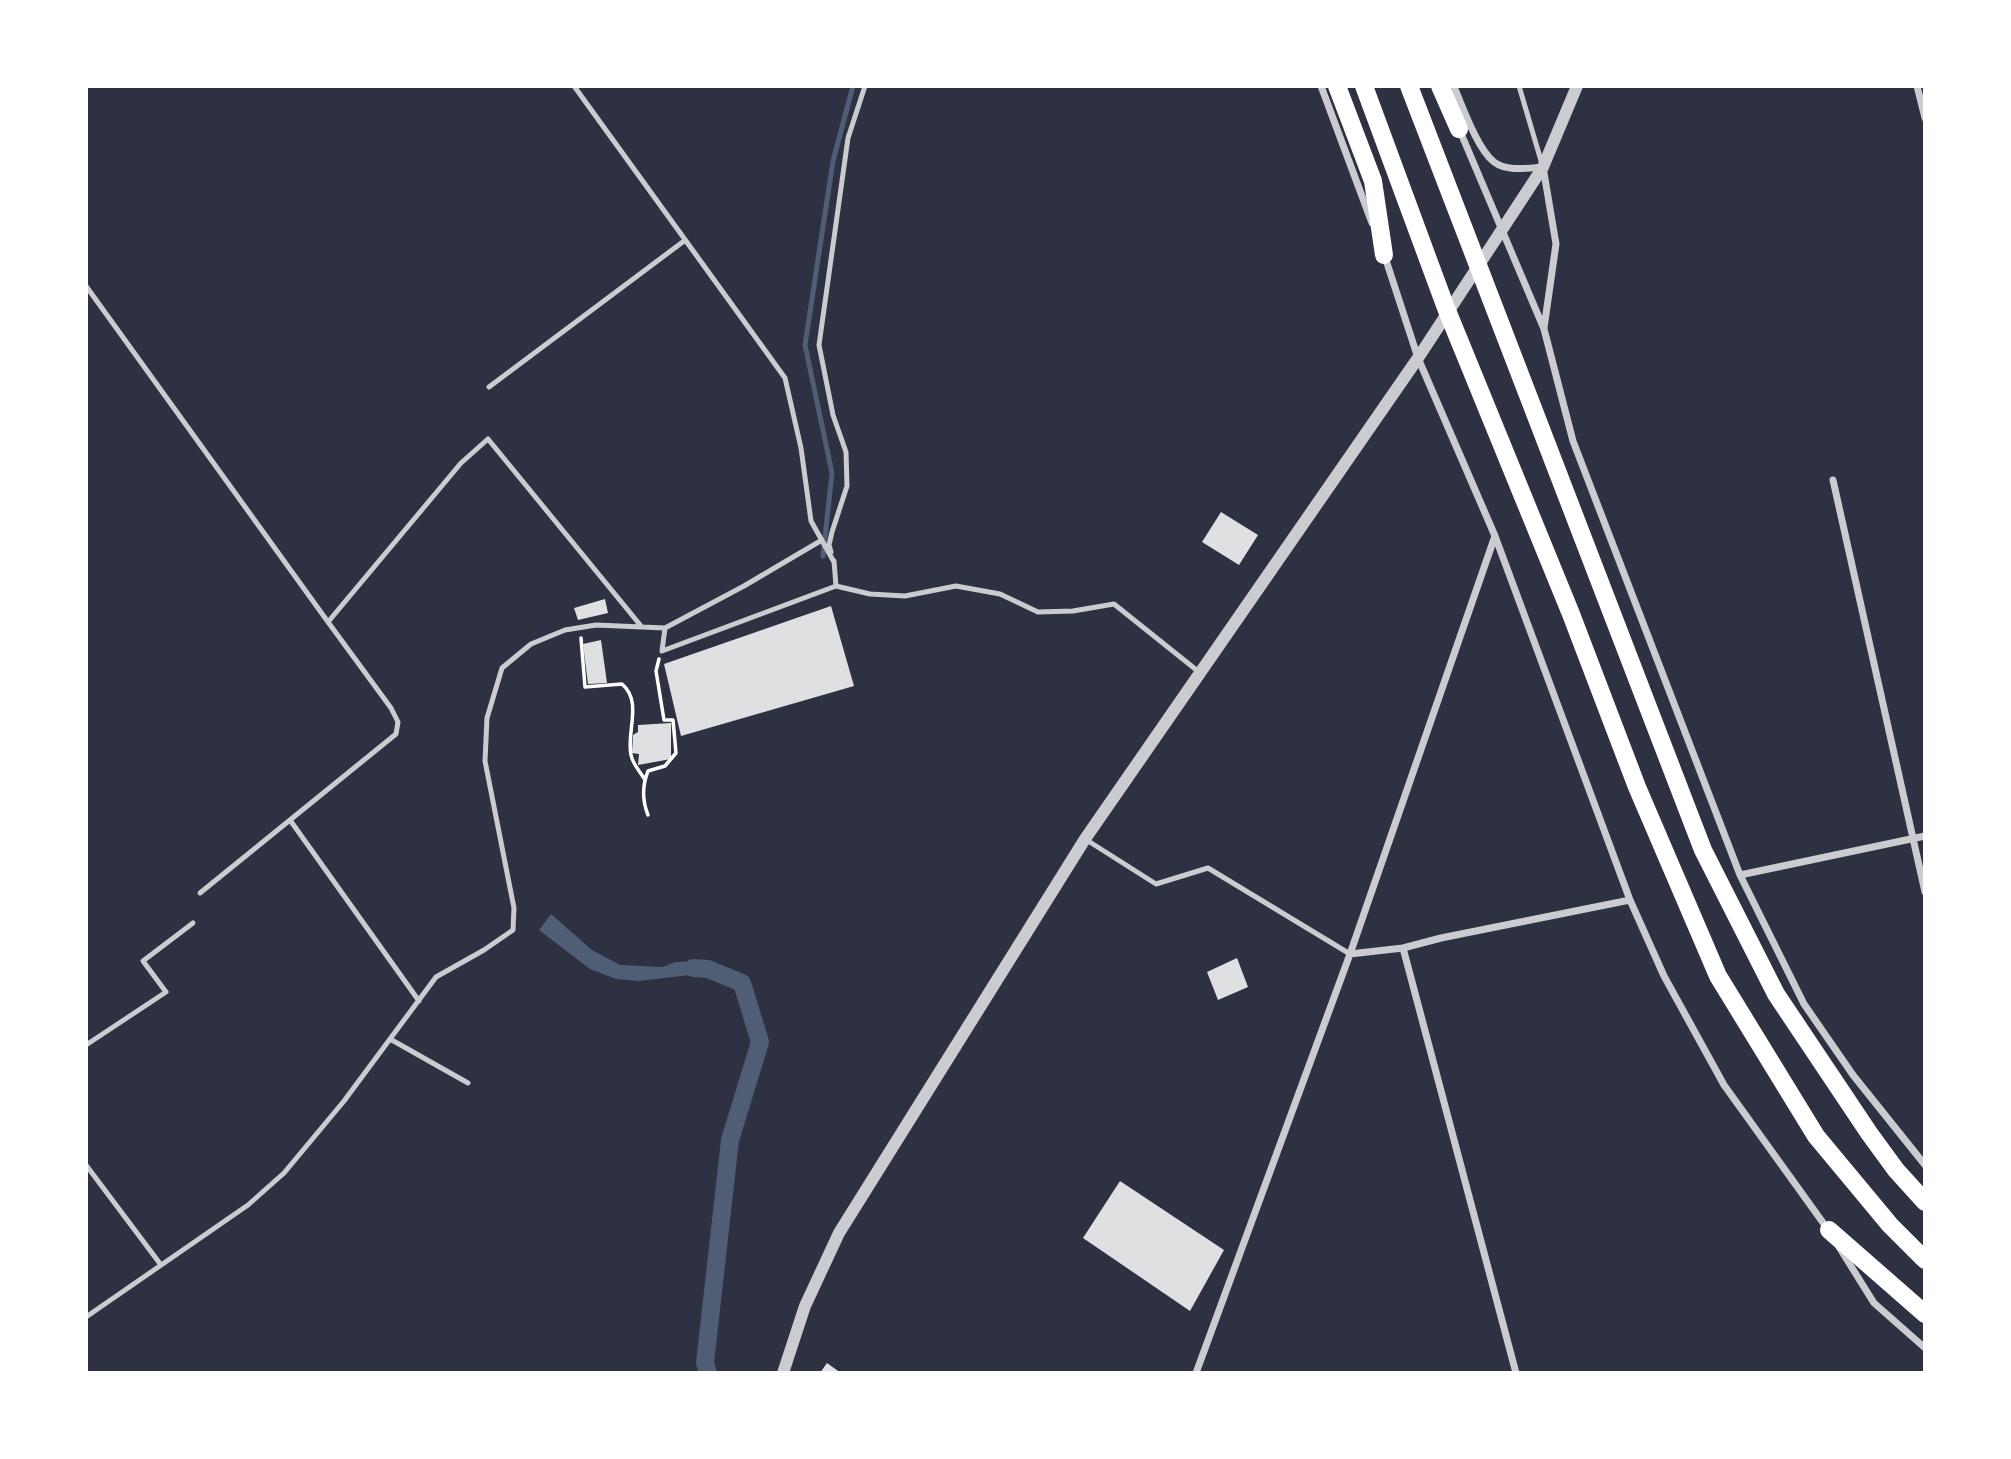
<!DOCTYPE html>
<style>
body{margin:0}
#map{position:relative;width:2011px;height:1459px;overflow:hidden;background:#2d3142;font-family:"PT Sans",sans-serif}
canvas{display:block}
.frame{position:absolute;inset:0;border:88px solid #fff;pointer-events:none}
</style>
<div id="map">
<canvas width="2011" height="1459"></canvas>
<div class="frame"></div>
</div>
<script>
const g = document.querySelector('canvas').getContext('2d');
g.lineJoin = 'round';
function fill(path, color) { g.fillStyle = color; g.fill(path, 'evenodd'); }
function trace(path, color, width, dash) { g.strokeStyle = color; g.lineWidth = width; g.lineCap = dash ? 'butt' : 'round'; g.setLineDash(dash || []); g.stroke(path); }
const water = new Path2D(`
 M551,914L592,950L620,965L663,967L675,962L704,961H708L715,972L639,981L616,979L590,969L539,930Z`);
const stream = new Path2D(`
 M823,556L832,473L805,345L833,161L853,86`);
const canal = new Path2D(`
 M693,968L708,969L742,983L760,1042L730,1140L705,1363L708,1373`);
const building = new Path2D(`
 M1221,512L1258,535L1239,565L1202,542Z
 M605,599L608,613L578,620L574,608Z
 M831,606L854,686L681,736L664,664Z
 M601,640L607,683L588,684L583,644Z
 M671,723V759L638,765L639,754L632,753L633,735L638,732V725Z
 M1237,958L1248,987L1218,1000L1207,972Z
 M1120,1181L1224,1250L1190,1311L1083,1238Z
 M827,1363L841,1373H820Z`);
const path = new Path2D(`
 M581,638L585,687L622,684C643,702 626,732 631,755C633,765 640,771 645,780
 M648,815C642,800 642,786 648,771L665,766L676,753L673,720H664L656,671L659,659`);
const service = new Path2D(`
 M574,86L785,378L801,448L811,521L834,562
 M1519,86L1542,164
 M86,286L328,622L461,463L488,439L641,626
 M489,387L684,241
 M831,552L829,545L832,532L847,486L846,452L833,415L819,345L848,138L865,86
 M834,561L836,586
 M665,628L662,651L836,586L870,594L905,596L956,586L1000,594L1038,612L1073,611L1114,604L1199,672
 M665,628L744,586L822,540
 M290,820L419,1001
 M1085,839L1156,884L1208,868L1350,954
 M200,893L396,734L398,722L391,708L328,622
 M390,1039L468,1083
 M86,1045L166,992L143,961L193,923
 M86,1165L161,1265
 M86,1317L248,1205L284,1173L344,1101L436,977L484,950L513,930L514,908L485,761L487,718L502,668L531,644L565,630L596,625L665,628`);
const minor = new Path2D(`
 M1321,86L1372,223
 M1452,86L1454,102
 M1917,86L1925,118
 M1455,89C1463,108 1478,150 1494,162C1507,172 1528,168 1543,167L1556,244L1544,328
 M1460,131L1544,329L1573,441L1740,875L1804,1004L1853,1075L1925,1165
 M1385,257L1418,358L1495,536L1630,900L1664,976L1724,1085L1829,1231
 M1833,480L1925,892
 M1740,875L1925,836
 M1403,948L1516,1373
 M1350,954L1403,948L1441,938L1630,900
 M1839,1247L1874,1303L1925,1348
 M1196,1373L1350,954L1495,536`);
const tertiary = new Path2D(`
 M783,1373L805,1306L839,1233L1085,839L1418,358L1543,167L1577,86`);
const primary = new Path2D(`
 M1337,86L1373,181L1384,255
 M1364,86L1446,308L1571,614L1637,787L1718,976L1816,1136L1890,1225L1925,1260
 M1409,86L1703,850L1776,994L1869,1133L1896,1170L1925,1202
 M1440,86L1459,129
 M1829,1230L1925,1314`);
fill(water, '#4f5d75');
trace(stream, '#4f5d75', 5);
trace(canal, '#4f5d75', 18);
fill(building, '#e0e0e3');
trace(path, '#fff', 3.5);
trace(service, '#caccd0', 5);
trace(minor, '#caccd0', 7);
trace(tertiary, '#caccd0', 12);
trace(primary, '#fff', 18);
</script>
